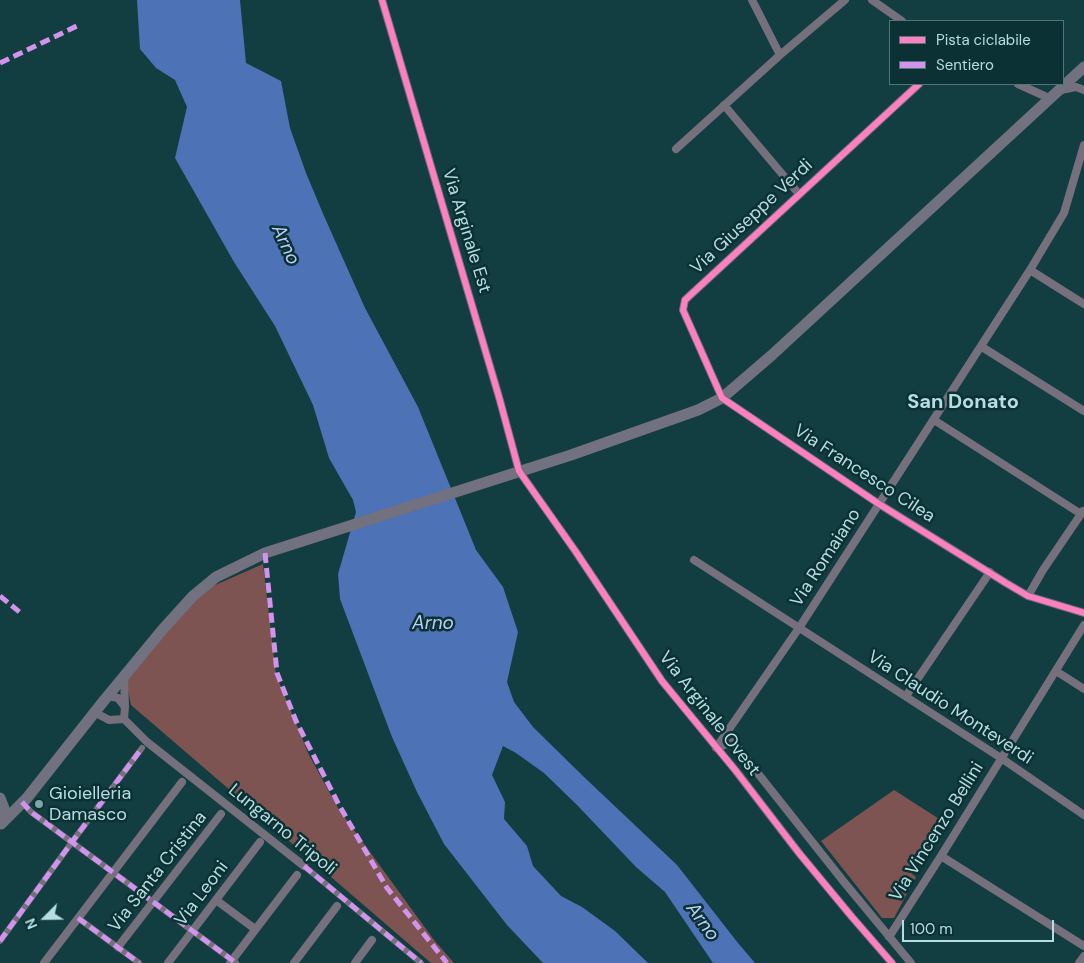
<!DOCTYPE html>
<style>
body{margin:0}
#map{position:relative;width:1084px;height:963px;overflow:hidden;background:#133e41;font-family:"DM Sans",sans-serif}
canvas{display:block}
.legend{position:absolute;left:889px;top:20px;width:175px;height:65px;box-sizing:border-box;background:#0b3134;border:1px solid #4f7679;margin:0;padding:6px 9px;list-style:none;font-size:15px;color:#b6dee1}
.legend li{display:flex;align-items:center;gap:10px;height:25px}
.legend b{width:25px;border:1px solid #4f7679}
.north{position:absolute;left:20px;top:893px;width:50px;height:50px;-webkit-text-stroke:4px #0b3134;paint-order:stroke;rotate:247deg;font-size:14px;font-weight:700;line-height:20px;text-align:center;color:#b6dee1}
.north::after{content:'';display:block;margin:auto;width:18px;height:22px;background:#b6dee1;clip-path:polygon(50% 0,100% 100%,50% 72%,0 100%)}
.scale{position:absolute;left:902px;top:920px;width:152px;height:22px;box-sizing:border-box;border:2px solid #b6dee1;border-top:0;padding-left:6px;font-size:15px;line-height:18px;white-space:nowrap;color:#b6dee1;-webkit-text-stroke:4px #0b3134;paint-order:stroke}
</style>
<div id="map">
<canvas width="1084" height="963"></canvas>
<ul class="legend">
<li><b style="height:6px;background:#ff80c0"></b>Pista ciclabile</li>
<li><b style="height:6px;background:#d193ec"></b>Sentiero</li>
</ul>
<div class="north">N</div>
<div class="scale">100 m</div>
</div>
<script>
const g = document.querySelector('canvas').getContext('2d');
g.lineJoin = 'round';
function fill(path, color) { g.fillStyle = color; g.fill(path, 'evenodd'); }
function trace(path, color, width, dash) { g.strokeStyle = color; g.lineWidth = width; g.lineCap = dash ? 'butt' : 'round'; g.setLineDash(dash || []); g.stroke(path); }
function write(font, color, halo, rows, align = 'center') {
  g.font = font + ' "DM Sans",sans-serif'; g.lineWidth = 5; g.setLineDash([]); g.textBaseline = 'middle'; g.strokeStyle = halo; g.fillStyle = color; for (const [text, x, y, turn = 0] of rows) {
    g.save(); g.translate(x, y); g.rotate((+turn || 0) * Math.PI / 180); g.textAlign = isNaN(turn) ? turn : align; if (halo) g.strokeText(text, 0, 0); g.fillText(text, 0, 0); g.restore();
  }
}
const green = new Path2D(`
 M263,564L276,675L309,755L338,808L434,940L454,963H431L131,705L125,675L206,589Z
 M894,790L944,822L912,874L916,877L894,918H882L821,841Z`);
const water = new Path2D(`
 M137,0H240L246,63L281,81L290,128L306,173L324,216L365,308L418,407L476,550L503,587L518,632L507,682L514,702L533,727L584,777L677,865L738,943L755,963H713L665,892L636,867L577,805L544,773L516,753L503,746L492,775L505,802L504,819L527,846L533,866L561,896L582,907L615,931L648,963H543L507,925L444,844L417,792L392,737L340,599L338,574L356,512L353,500L329,458L313,405L275,326L234,262L175,158L187,107L175,80L156,68L140,49Z`);
const pedestrian = new Path2D(`
 M22,802L31,812L236,963
 M304,866L421,963
 M78,918L139,963
 M0,941L72,842L142,748`);
const minor = new Path2D(`
 M382,0L499,397L519,471L576,552L662,681L736,771L799,853L852,917L892,963
 M752,0L780,55
 M872,0L902,21
 M919,84L685,300L683,310L722,398L879,504L1006,583L1028,596L1084,613
 M1018,84L1049,98
 M1061,90L1076,87L1084,90
 M724,105L799,194
 M676,149L780,55L845,0
 M1030,270L1084,304
 M982,347L1084,411
 M934,420L1081,514
 M694,560L1001,758L1084,815
 M1028,596L1043,570L1083,511
 M1056,671L1084,689
 M124,676L125,707
 M107,696L118,698L125,707L124,719
 M906,696L990,572
 M94,712L109,720L124,719
 M124,719L147,742L304,866
 M716,748L799,628L1030,270L1064,213L1084,145
 M716,748L733,742L844,882L911,963
 M941,856L1084,946
 M216,900L255,929
 M889,937L941,856L1084,625
 M118,947L221,814
 M44,963L182,782
 M168,963L260,842
 M230,963L297,875
 M294,963L337,906
 M355,963L372,940
 M1079,963L1084,956`);
const secondary = new Path2D(`
 M0,798L5,811L2,822
 M1,824L27,798L102,703L163,629L193,596L216,577L265,553L571,455L698,410L722,398L772,355L1084,67`);
const quiet = new Path2D(`
 M0,63L81,24
 M265,553L277,673L296,721L339,805L387,888L447,963
 M0,596L22,614
 M22,802L31,812L236,963
 M304,866L421,963
 M78,918L139,963
 M0,941L72,842L142,748`);
const cycleway = new Path2D(`
 M382,0L499,397L519,471L576,552L662,681L736,771L799,853L852,917L892,963
 M919,84L685,300L683,310L722,398L879,504L1006,583L1028,596L1084,613`);
const markers = [
 [39,804,5,"#7da6a9"]
];
const streetNames = [
 ["Via Giuseppe Verdi",752,217,-43],
 ["Via Arginale Est",466,231,73],
 ["Via Francesco Cilea",864,474,33],
 ["Via Romaiano",826,558,-57],
 ["Via Claudio Monteverdi",950,708,33],
 ["Via Arginale Ovest",709,714,52],
 ["Lungarno Tripoli",282,830,39],
 ["Via Vincenzo Bellini",937,832,-58],
 ["Via Santa Cristina",158,872,-52],
 ["Via Leoni",202,894,-53]
];
const poiNames = [
 ["Gioielleria",49,794],
 ["Damasco",49,815]
];
const waterNames = [
 ["Arno",285,245,65],
 ["Arno",433,624],
 ["Arno",702,922,54]
];
const quarterNames = [
 ["San Donato",963,403]
];
fill(green, '#7d5451');
fill(water, '#4d72b5');
trace(pedestrian, '#76707d', 6);
trace(minor, '#76707d', 8);
trace(secondary, '#71717f', 11);
trace(quiet, '#d193ec', 5, [10, 5]);
trace(cycleway, '#ff80c0', 6);
for (const [x, y, r, color] of markers) { const dot = new Path2D(); dot.arc(x, y, r, 0, 2 * Math.PI); g.fillStyle = color; g.fill(dot); trace(dot, '#0b3134', 2); }
write('18px', '#b6dee1', '#0b3134', streetNames);
write('18px', '#b6dee1', '#0b3134', poiNames, 'left');
write('italic 19px', '#bacff7', '#0b3134', waterNames);
write('bold 20px', '#b6dee1', '#0b3134', quarterNames);
</script>
